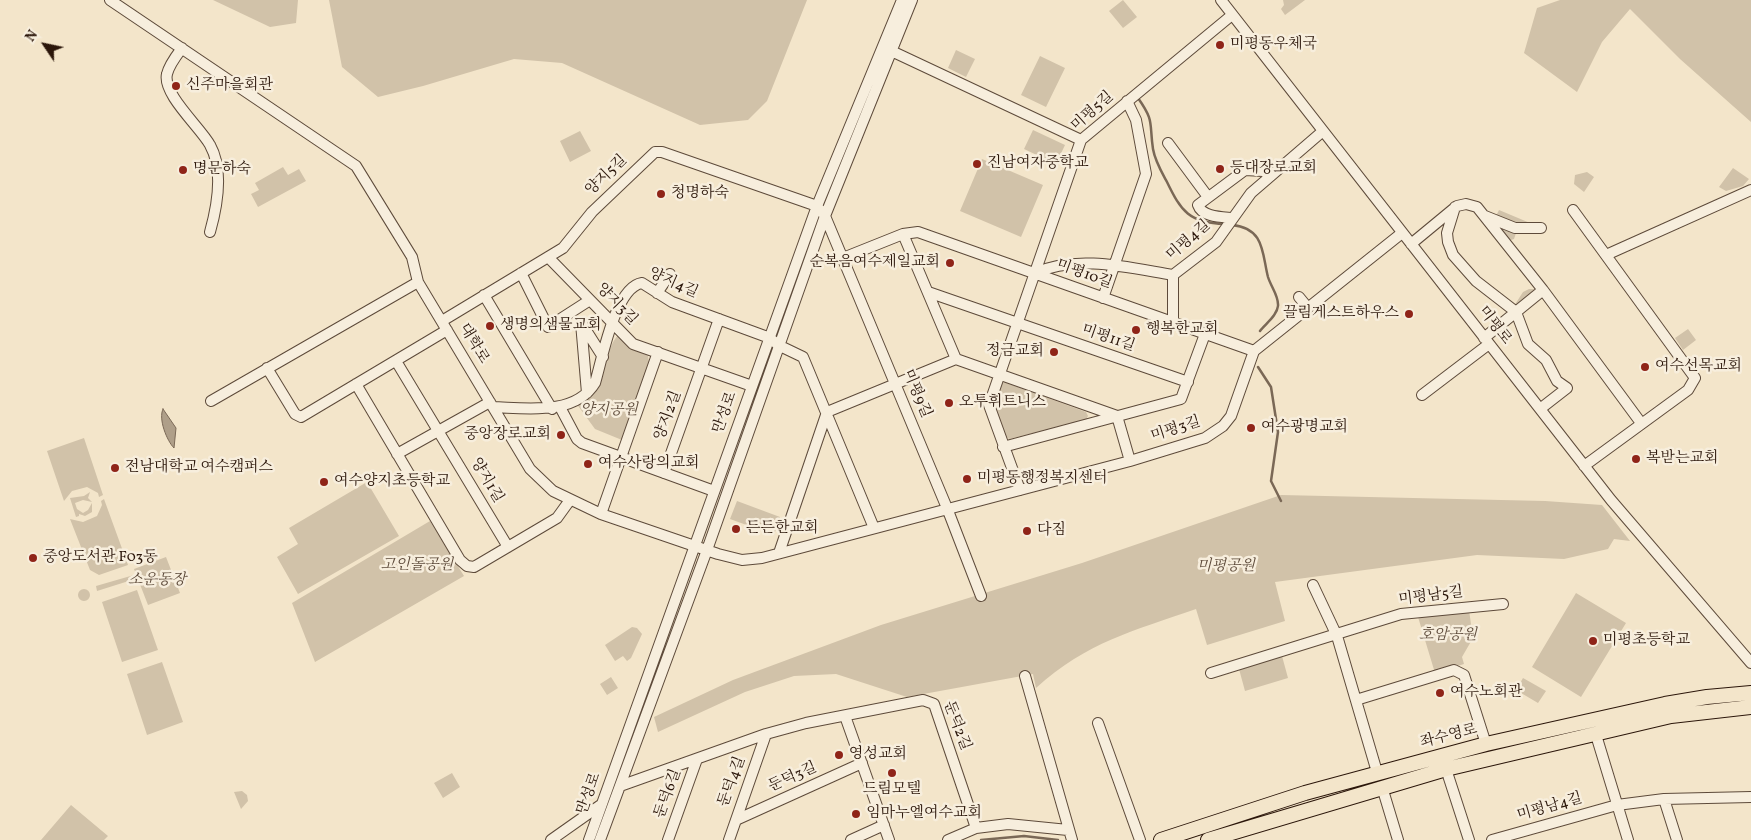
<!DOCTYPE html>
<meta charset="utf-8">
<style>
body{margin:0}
#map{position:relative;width:1751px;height:840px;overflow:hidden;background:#f3e5ca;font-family:Vollkorn,serif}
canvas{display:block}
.north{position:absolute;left:20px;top:20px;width:50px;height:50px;-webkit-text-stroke:4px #f7eedd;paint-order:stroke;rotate:304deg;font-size:14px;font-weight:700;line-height:20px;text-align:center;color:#2b160a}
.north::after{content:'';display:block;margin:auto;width:18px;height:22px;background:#2b160a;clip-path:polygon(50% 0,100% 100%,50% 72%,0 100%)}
</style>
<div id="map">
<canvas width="1751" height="840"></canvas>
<div class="north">N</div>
</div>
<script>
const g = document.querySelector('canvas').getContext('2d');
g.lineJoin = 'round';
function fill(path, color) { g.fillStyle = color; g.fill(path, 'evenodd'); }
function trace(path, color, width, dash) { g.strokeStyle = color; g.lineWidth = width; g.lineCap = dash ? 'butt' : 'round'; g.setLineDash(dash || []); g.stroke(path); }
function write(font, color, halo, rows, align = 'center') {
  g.font = font + ' Vollkorn,"Noto Serif KR",serif'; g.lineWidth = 5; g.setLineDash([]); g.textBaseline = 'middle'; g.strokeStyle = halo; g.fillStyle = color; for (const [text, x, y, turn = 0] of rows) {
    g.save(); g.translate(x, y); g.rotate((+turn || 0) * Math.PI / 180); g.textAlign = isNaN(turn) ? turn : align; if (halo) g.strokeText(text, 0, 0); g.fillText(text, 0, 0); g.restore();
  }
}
const green = new Path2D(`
 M213,0H298L296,23L270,27Z
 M329,0H807L767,101L748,120L700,125L562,63L514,59L423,86L378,97L342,67Z
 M1123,0L1137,17L1123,28L1109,11Z
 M1283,0H1305L1285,15L1281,9L1284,5Z
 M1560,0H1751V122L1680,59L1630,9L1602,42L1577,92L1524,53L1537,8Z
 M956,50L975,59L966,77L948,68Z
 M1040,56L1065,68L1046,107L1021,95Z
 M1033,130L1065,145L1056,164L1024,149Z
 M580,131L591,151L570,162L560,141Z
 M982,159L1043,185L1021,237L960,211Z
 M283,167L288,175L299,169L306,181L258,207L251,194L259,190L255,183Z
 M1733,168L1749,179L1743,186L1726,191L1719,187Z
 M1587,172L1594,177L1584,192L1574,184L1575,175Z
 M1499,210L1530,223L1520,233H1516L1514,239L1508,241L1493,222Z
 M1529,289H1534L1533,293L1516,308L1514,306L1523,292Z
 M1688,329L1696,340L1683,350L1675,338Z
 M618,335L627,346L648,356L649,362L622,440L595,429L576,403C615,387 597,361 618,335Z
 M1004,382L1086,412L1088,416L1086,420L1009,439C994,428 987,394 1004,382Z
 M84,438L103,495L99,497L98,493L87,487L72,491L64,501L47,451Z
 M367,482L399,536L298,594L277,557L298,544L289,528Z
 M90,492L88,498L92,502L83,500L75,503L77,509L83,513L88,510L92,503V512L85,516L79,514V516L76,517L70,498L84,496Z
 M1281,495L1545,501L1602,505L1630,541L1614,539L1608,549L1564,559L1477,555L1275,582L1285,621L1207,645L1196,609C1133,631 1087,642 1036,688L1033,674L907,697L836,674L794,676L745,692L658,732L654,717L733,680L881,625L1082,563Z
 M104,499L128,565L99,575L90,570L70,519L83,522L97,516L102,505L101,501Z
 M737,501L780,517L774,535L730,519Z
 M430,521L464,576L315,662L292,603Z
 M166,557L180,593L148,605L134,569Z
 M134,575L135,579L97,591L96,586Z
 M78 595a6 6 0 1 1 12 0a6 6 0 1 1-12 0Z
 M137,590L158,650L122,662L102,602Z
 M1576,593L1626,623L1581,697L1532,667Z
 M1469,610L1473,638L1462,657L1464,664L1435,673L1418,617Z
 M632,627L637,628L642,634L631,658L627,661L623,656L615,661L605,645Z
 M1282,656L1288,678L1245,691L1239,669Z
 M162,662L183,722L147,735L127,674Z
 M611,677L618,688L607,695L600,684Z
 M1523,678L1546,691L1538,703L1516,690Z
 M452,773L460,787L443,798L434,783Z
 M242,791L247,795L248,801L241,809L234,792Z
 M71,805L108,836L104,840H41Z`);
const water = new Path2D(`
 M163,409L176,428L174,448C167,441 158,419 163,409Z`);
const stream = new Path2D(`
 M1138,98C1155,122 1149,123 1153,149C1155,161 1161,171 1167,182C1181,211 1189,223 1225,224
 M1232,225C1265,228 1262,254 1268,277C1271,287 1279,296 1278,306C1277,316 1265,324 1260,331
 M1258,367L1271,387L1278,432L1271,481L1281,501
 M981,840L1024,836L1058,840`);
const minor = new Path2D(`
 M110,0L356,166L412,257L418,282L530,469L553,491L601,514L718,554L742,560L762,558L1130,461L1205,438L1223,426L1231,416L1254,351L1402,233
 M1221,0L1611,500L1751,663
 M182,48C176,56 169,65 167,74C162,94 201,128 210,145C224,170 217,207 210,232
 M885,48L1081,140
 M1168,143L1208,197
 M1455,207L1447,233L1448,242L1453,255L1476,281L1516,312L1528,344L1546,360L1557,381L1567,388L1540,409
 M1573,210L1695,378L1688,390L1584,466
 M1485,216L1515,228H1541
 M1232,218C1221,217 1202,217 1198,205L1245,170L1263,171L1270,175
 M903,234L956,359
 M1411,244L1457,206L1466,204L1477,207L1543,290L1484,338
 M1606,255L1751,190
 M548,257L633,344L752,386
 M843,258L903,234L918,232L1254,351
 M521,273L548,327L590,300
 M1035,273C1077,254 1130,268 1173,275L1216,242L1251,193L1323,131
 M1173,275V322
 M1543,290L1641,423
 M928,292L1188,382
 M657,293L670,274
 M484,295L552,409
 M1299,297L1308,308
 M1103,298L1146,174L1136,120L1127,101
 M442,321L563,248L592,212L655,152H662L817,206L825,216L947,508L981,596
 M581,323L587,393
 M582,324L603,357
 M396,361L508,547
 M267,368L295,414L301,417L447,330
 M356,384L460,560L467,566L474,567L557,518L570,500
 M1422,395L1489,344
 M211,401L418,282
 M493,407C526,408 575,416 595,383C602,360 615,287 642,283L672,302L770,338L778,345L803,357L874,528
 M560,407L577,439L582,443L714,491
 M827,412L956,359L1117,416
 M1117,416L1130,461
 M1003,447L1181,399L1205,334
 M397,454L490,402
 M664,473L719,319
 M1020,490L989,405L1081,140L1232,15
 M601,514L658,352
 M779,553L827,412
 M1313,585L1337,636L1377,772
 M1211,673L1401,614L1503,604
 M1025,676L1072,840
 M1356,700L1454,670L1464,675L1486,744
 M845,716L889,840
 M1098,723L1140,840
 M1596,735L1628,840
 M1446,769L1469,840
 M620,786L766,734L806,723L923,700L934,704L976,828L1008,824L1068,830
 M1382,787L1398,840
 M1664,799L1677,840
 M736,820L862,763
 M551,840L602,804
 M589,840L817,206L902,0
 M600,840L707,550L825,216L912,0
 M668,840L697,759
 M729,840L766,734
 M851,840L884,825
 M948,840L976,828
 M1492,840L1617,805L1664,799L1751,797`);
const major = new Path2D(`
 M1161,840L1305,793L1486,744L1665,704L1707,697L1751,693
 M1208,840L1446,769L1671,716L1751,707`);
const markers = [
 [1220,45,5,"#8f2418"],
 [176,86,5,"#8f2418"],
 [977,164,5,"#8f2418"],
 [1220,169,5,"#8f2418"],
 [183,170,5,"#8f2418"],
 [661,194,5,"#8f2418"],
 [950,263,5,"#8f2418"],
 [1409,314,5,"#8f2418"],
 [490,326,5,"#8f2418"],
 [1136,330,5,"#8f2418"],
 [1054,352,5,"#8f2418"],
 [1645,367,5,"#8f2418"],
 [949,403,5,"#8f2418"],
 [1251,428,5,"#8f2418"],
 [561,435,5,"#8f2418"],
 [1636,459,5,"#8f2418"],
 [588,464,5,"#8f2418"],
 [115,468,5,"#8f2418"],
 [967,479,5,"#8f2418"],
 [324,482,5,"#8f2418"],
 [736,529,5,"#8f2418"],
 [1027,531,5,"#8f2418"],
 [33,558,5,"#8f2418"],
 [1593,641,5,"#8f2418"],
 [1440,693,5,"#8f2418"],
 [839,755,5,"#8f2418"],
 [892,773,5,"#8f2418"],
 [856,814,5,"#8f2418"]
];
const poiNames = [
 ["미평동우체국",1230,45],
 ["신주마을회관",186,86],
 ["진남여자중학교",987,164],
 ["등대장로교회",1230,169],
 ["명문하숙",193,170],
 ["청명하숙",671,194],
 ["순복음여수제일교회",940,263,"right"],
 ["끌림게스트하우스",1399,314,"right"],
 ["생명의샘물교회",500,326],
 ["행복한교회",1146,330],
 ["정금교회",1044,352,"right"],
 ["여수선목교회",1655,367],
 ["오투휘트니스",959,403],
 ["여수광명교회",1261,428],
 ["중앙장로교회",551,435,"right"],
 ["복받는교회",1646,459],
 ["여수사랑의교회",598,464],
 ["전남대학교 여수캠퍼스",125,468],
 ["미평동행정복지센터",977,479],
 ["여수양지초등학교",334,482],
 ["든든한교회",746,529],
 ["다짐",1037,531],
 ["중앙도서관 F03동",43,558],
 ["미평초등학교",1603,641],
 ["여수노회관",1450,693],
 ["영성교회",849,755],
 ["드림모텔",892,790,"center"],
 ["임마누엘여수교회",866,814]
];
const streetNames = [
 ["미평5길",1093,112,-42],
 ["양지5길",607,176,-44],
 ["미평4길",1189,241,-41],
 ["미평10길",1084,275,20],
 ["양지4길",673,284,24],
 ["양지3길",616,305,46],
 ["미평로",1494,326,52],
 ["미평11길",1108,339,19],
 ["대학로",473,344,59],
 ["미평9길",916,394,67],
 ["만성로",726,413,-70],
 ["양지2길",669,416,-70],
 ["미평3길",1176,430,-18],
 ["양지1길",486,481,59],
 ["미평남5길",1431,597,-7],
 ["둔덕2길",956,726,69],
 ["좌수영로",1449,737,-14],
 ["둔덕3길",793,778,-24],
 ["둔덕4길",733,782,-70],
 ["만성로",590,794,-70],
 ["둔덕6길",669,794,-70],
 ["미평남4길",1550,808,-16]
];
const parkNames = [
 ["양지공원",609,411],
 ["고인돌공원",417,566],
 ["미평공원",1226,567],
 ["소운동장",157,581],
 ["호암공원",1448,636]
];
fill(green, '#d1c2a9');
fill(water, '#af9f89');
trace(water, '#7a6856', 1);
trace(stream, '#7a6856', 2.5);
trace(minor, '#5d4a3a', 12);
trace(major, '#2b160a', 16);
trace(minor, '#f7eedd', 10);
trace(major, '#f3e5ca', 14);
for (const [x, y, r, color] of markers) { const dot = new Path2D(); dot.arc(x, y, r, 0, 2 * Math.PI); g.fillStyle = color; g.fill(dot); trace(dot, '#f7eedd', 2); }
write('15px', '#2b160a', '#f7eedd', poiNames, 'left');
write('15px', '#2b160a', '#f7eedd', streetNames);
write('italic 15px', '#5d4a3a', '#f7eedd', parkNames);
</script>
